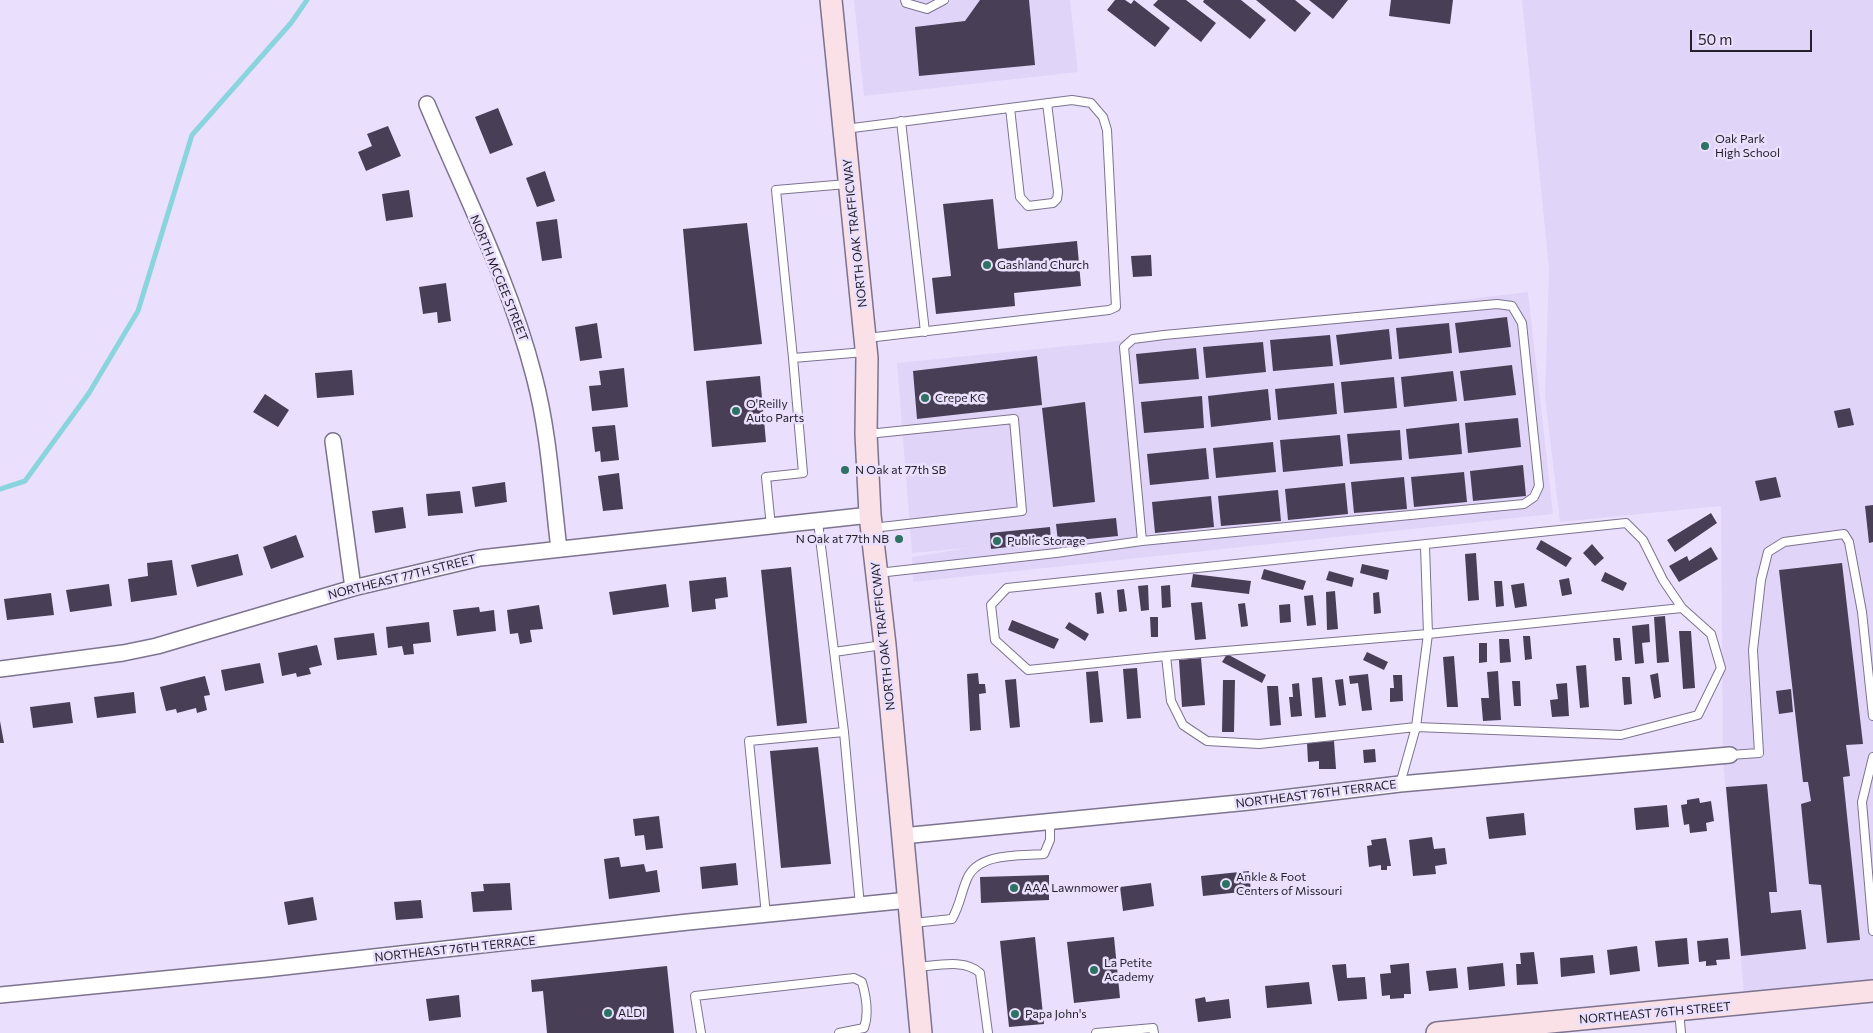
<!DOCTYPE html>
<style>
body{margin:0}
#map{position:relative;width:1873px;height:1033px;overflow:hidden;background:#eae0fd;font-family:Commissioner,sans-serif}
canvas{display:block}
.scale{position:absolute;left:1690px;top:30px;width:122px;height:22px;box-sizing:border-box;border:2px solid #25212c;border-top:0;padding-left:6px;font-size:15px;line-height:18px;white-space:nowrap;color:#25212c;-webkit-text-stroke:4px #eae0fd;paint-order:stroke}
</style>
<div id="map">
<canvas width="1873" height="1033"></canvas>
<div class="scale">50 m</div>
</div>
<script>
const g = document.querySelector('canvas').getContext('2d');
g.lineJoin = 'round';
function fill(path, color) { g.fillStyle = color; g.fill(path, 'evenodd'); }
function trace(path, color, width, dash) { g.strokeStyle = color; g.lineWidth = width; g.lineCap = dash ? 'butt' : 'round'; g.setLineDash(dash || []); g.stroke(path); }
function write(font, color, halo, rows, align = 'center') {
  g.font = font + ' Commissioner,sans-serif'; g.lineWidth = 5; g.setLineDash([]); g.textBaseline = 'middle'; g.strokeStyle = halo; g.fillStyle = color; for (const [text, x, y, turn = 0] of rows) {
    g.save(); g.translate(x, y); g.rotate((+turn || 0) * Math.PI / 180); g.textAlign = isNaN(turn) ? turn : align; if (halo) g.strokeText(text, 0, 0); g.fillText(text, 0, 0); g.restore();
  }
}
const built = new Path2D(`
 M854,0H1070L1078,72L864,96Z
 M1522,0H1873V980L1744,994L1723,761L1721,506L1560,522L1545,397L1549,269Z
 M1528,292L1553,514L913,582L912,557L968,548L912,553L897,363L1108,342Z`);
const stream = new Path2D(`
 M0,489L25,481L89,393L138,311L192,135L291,23L307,0`);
const building = new Path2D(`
 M980,0H1029L1035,65L919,76L915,27L965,21Z
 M1115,0H1125L1131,4L1134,0L1170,28L1155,47L1107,10Z
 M1158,0H1186L1216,23L1201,42L1153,5Z
 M1204,0H1241L1266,20L1250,39L1203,2Z
 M1256,0H1295L1311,13L1295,32Z
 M1309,0H1348L1333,19Z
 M1391,0H1453L1450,24L1389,16Z
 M498,108L513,145L490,154L475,117Z
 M388,126L401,156L366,171L358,152L372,146L367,134Z
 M545,171L555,201L537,207L526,178Z
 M409,190L413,217L386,221L382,194Z
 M993,199L998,249L1077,241L1081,286L1014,293L1015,306L936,314L932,278L951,276L943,204Z
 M557,219L562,258L542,261L536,222Z
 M747,223L762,344L694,351L683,229Z
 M1151,255L1152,276L1133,277L1131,256Z
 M446,283L451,321L438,323L437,312L423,314L419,287Z
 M1507,317L1511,347L1459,353L1455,323Z
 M597,323L602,358L580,361L575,327Z
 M1449,323L1452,353L1399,359L1396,328Z
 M1389,329L1392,359L1340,365L1336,335Z
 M1330,335L1333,366L1273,371L1270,340Z
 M1263,342L1266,372L1206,378L1203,347Z
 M1196,348L1199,379L1139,384L1136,354Z
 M1037,356L1042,405L917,419L913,371Z
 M1512,365L1516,395L1464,401L1460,371Z
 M624,368L628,407L592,411L589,386L601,385L599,371Z
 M352,370L354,395L317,398L315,373Z
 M1453,371L1457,401L1404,407L1401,377Z
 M760,376L766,442L712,447L706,381Z
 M1394,377L1397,408L1344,413L1341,382Z
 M1334,383L1337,414L1278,420L1275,389Z
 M1268,389L1271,420L1211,427L1208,396Z
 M265,394L289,410L278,427L253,412Z
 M1202,396L1204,428L1144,433L1141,402Z
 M1085,402L1095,502L1053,507L1042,408Z
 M1850,408L1854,425L1838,428L1834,411Z
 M1518,418L1521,447L1468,453L1465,423Z
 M1459,423L1462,454L1409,459L1406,429Z
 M615,425L619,460L601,462L600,451L595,452L592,427Z
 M1400,430L1402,460L1350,464L1347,434Z
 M1340,435L1343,466L1283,472L1280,440Z
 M1273,442L1276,472L1216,478L1213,448Z
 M1206,448L1209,479L1150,485L1147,454Z
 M1523,465L1526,496L1473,501L1470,471Z
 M1464,472L1467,502L1414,507L1411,477Z
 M619,473L623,509L603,511L598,476Z
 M1404,477L1407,509L1354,513L1351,482Z
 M1776,477L1781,497L1760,501L1755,481Z
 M505,482L507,502L475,507L472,487Z
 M1345,483L1348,514L1288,520L1285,489Z
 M1278,490L1281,521L1221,526L1218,496Z
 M460,491L463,513L428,516L426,494Z
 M1211,496L1214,527L1155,533L1152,502Z
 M1873,505V542L1869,543L1865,506Z
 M403,507L406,528L375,533L372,511Z
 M1711,513L1717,523L1675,552L1667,540Z
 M1116,518L1118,536L1058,542L1056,524Z
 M1050,527L1051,542L991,549L990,533Z
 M296,535L304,557L271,569L263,547Z
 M1541,540L1572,558L1566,567L1536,549Z
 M1592,544L1604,558L1595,566L1583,553Z
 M1711,547L1718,559L1679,582L1669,566L1687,556L1689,561Z
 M1476,553L1479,600L1468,601L1465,554Z
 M238,554L243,575L197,587L191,565Z
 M172,560L177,595L131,602L128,579L148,576L147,563Z
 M1842,563L1863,744L1846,745L1850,776L1843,777L1860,940L1827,943L1821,885L1809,884L1801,804L1811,801L1808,782H1803L1779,570Z
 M1362,564L1389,570L1387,580L1360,573Z
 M791,567L807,723L777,726L761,570Z
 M1264,569L1306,581L1303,590L1261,579Z
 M1329,571L1354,578L1352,587L1326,580Z
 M1605,572L1627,583L1623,591L1601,581Z
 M1193,574L1251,581L1249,594L1191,587Z
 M726,577L728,597L715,599L716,609L692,612L689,581Z
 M1569,578L1572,594L1562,596L1559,580Z
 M1494,581H1502L1504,606L1496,607Z
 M1524,583L1527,606L1515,608L1511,585Z
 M109,584L112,606L70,612L66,590Z
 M666,584L669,607L613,615L609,592Z
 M1148,585L1149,610L1141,611L1138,586Z
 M1170,585L1171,607L1162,608L1161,586Z
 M1124,589L1127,611L1119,612L1117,590Z
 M1335,591L1338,629L1327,630L1326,592Z
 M1101,592L1104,613L1097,614L1095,593Z
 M1379,592L1381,613L1374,614L1373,593Z
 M51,593L54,615L7,620L4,599Z
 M1313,595L1316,625L1307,626L1304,596Z
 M1202,602L1206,639L1195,640L1191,603Z
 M1245,603L1248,626L1241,627L1238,604Z
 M1290,604L1291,622L1280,623L1279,605Z
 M539,605L543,629L530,630L532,642L520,644L518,633L510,634L507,610Z
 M479,607L480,612L494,610L496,631L457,636L453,610Z
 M1665,616L1669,662L1657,663L1654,617Z
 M1150,617H1158V637H1151Z
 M1012,620L1059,639L1054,649L1008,630Z
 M429,622L431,642L413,644L414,654L404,655L402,646L388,648L386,627Z
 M1069,622L1089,634L1085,641L1065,628Z
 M1649,624L1650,642L1642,643L1644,663L1635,664L1632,626Z
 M1679,631H1691L1695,688L1683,689Z
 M374,633L377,655L337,660L334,638Z
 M1523,636H1530L1532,659L1525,660Z
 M1613,638H1620L1622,660L1615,661Z
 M1499,639H1509L1511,662L1500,663Z
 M1479,643H1487V662L1479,663Z
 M317,645L322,665L309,668L311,674L297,677L296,673L282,676L278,653Z
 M1367,652L1388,662L1384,670L1363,660Z
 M1227,654L1266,675L1262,683L1222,662Z
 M1454,656L1458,707H1447L1443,657Z
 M1201,658L1205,705L1182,707L1179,660Z
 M260,663L264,683L225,691L221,670Z
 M1586,665L1589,707L1580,708L1576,666Z
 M1137,668L1141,718L1127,719L1123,669Z
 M1098,671L1103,722L1090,723L1086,672Z
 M1498,671L1501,720L1483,721L1481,698H1489L1487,672Z
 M978,673L979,684H985L986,693L979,694L981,730L970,731L967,674Z
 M1658,673L1661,697L1654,699L1650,675Z
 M1368,674L1372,710L1362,711L1358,683L1350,684L1349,676Z
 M1393,675H1402L1403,701L1390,702V688H1394Z
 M205,676L210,695L204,696L207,710L197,713L196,708L177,713L176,709L166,711L160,687Z
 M1322,677L1326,717L1315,718L1312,678Z
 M1622,677H1630L1632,704L1624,705Z
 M1016,679L1020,727L1010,728L1005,680Z
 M1343,679L1346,705L1339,706L1335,680Z
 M1223,680H1235L1234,732H1222Z
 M1512,681H1520L1521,706H1514Z
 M1299,683L1302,716L1291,717L1289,697H1293L1292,684Z
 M1567,683L1569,716L1552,717L1550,700L1558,699L1556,684Z
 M1267,686H1278L1281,725L1270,726Z
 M1791,689L1793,712L1779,714L1776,691Z
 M134,692L136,713L97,718L94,697Z
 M70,702L73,723L33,728L30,707Z
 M0,721L4,743H0Z
 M1334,741L1336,769H1319V761L1308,762L1307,743Z
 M818,747L831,864L781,868L770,751Z
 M1375,749L1376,762L1364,763L1363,750Z
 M1767,784L1777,892H1769L1771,913L1801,910L1806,949L1741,956L1726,787Z
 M1699,798L1700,803L1711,801L1714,821L1706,823L1707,831L1690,833L1689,824L1684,825L1681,805L1687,804V800Z
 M1667,805L1669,827L1636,830L1634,808Z
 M1524,813L1526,835L1489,839L1486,817Z
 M659,816L663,848L646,850L644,835L635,836L633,819Z
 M1432,837L1434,849L1445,848L1447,864L1435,866L1436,874L1413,876L1409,840Z
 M1386,838L1391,866H1387V870H1381V865L1369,867L1367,846L1372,845L1371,840Z
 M619,857L621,867L644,864L646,872L657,870L660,892L609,899L604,859Z
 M736,863L738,885L702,889L700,867Z
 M1249,871L1251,891L1203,896L1201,876Z
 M1049,875V900L981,903L980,877Z
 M510,883L512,910L473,912L471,892L484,891L483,884Z
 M1151,883L1154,906L1123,911L1120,887Z
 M313,897L317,920L288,925L284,902Z
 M421,900L423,918L396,920L394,902Z
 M1035,937L1044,1024L1009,1027L1000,941Z
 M1114,937L1120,998L1074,1003L1067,942Z
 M1687,938L1689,964L1658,967L1655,941Z
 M1728,938L1730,959L1716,960L1717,965L1706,966V961L1699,962L1697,941Z
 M1637,946L1640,971L1610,975L1607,950Z
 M1534,952L1538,984L1517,985L1516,964H1521L1520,953Z
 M1593,955L1595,973L1561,977L1560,958Z
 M1409,963L1411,994H1404V998L1390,999V995L1382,996L1380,974L1391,973L1390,965Z
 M1503,963L1505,986L1469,990L1467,967Z
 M1346,964L1347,978L1365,977L1367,999L1338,1001L1332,965Z
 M667,966L674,1033H547L543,991L532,992L531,980Z
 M1456,968L1458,988L1429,991L1426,971Z
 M1309,982L1312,1004L1267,1008L1265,986Z
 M459,995L461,1017L429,1021L426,999Z
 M1205,997L1206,1002L1229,999L1231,1018L1198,1022L1195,999Z`);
const lane = new Path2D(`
 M905,0L906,3L927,9L944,0
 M1010,108L1020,197L1028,206L1053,203L1057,199L1058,192L1047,103
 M901,121L925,332
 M845,129L1072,100L1091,103L1103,117L1107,130L1116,307L1109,310L867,338
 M793,358L776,190L847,184
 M868,434L1014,419L1022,511L872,528
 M1626,523L1643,540L1663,580L1682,608L1428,634L1166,656L1028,670L995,640L991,605L1007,588Z
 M771,527L766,477L803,473L793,358L865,352
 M878,573L1056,553L1142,541L1524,504L1534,497L1539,486L1522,323L1512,306L1497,304L1164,335L1133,339L1124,347L1142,541
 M834,652L883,645
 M1166,656L1171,701L1183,725L1207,741L1259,744L1416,727L1621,735L1698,715L1721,668L1711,634L1682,608
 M844,732L860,906
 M1730,755L1759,753L1753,650L1761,580L1768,552L1784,542L1844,534L1849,542L1862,612L1873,716
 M1873,757L1862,802L1873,931
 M1400,784L1416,727L1428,634L1425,546
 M766,915L749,741L844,732L818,522
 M913,923L952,919C960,905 961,893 967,879C978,852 1020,856 1044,854L1050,840V821
 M915,967C935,966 965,958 980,973L988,1033
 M1679,1010L1681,1033
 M701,1033L695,996L854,978L862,982C866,996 869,1014 864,1028L839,1033
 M1096,1033L1153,1028L1154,1033`);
const street = new Path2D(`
 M427,104C464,193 510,282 534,376C549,432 552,492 559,549
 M333,441L353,588
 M0,669L123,653L157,646L353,588L480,558L870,515
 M902,836L1249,802L1400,784L1730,755
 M0,995L266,969L688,922L909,900`);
const secondary = new Path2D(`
 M831,0L867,358L866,434L870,515L885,645L921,1033
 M1437,1033L1873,991`);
const markers = [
 [1705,146,5,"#2d7265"],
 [987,265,5,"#2d7265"],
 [925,398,5,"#2d7265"],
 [736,411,5,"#2d7265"],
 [845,470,5,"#2d7265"],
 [899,539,5,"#2d7265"],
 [997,541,5,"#2d7265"],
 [1226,884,5,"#2d7265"],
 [1014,888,5,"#2d7265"],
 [1094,970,5,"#2d7265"],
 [608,1013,5,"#2d7265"],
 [1015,1014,5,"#2d7265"]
];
const poiNames = [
 ["Oak Park",1715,139],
 ["High School",1715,153],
 ["Gashland Church",997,265],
 ["Crepe KC",935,398],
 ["O'Reilly",746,404],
 ["Auto Parts",746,418],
 ["N Oak at 77th SB",855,470],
 ["N Oak at 77th NB",889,539,"right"],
 ["Public Storage",1007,541],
 ["Ankle & Foot",1236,877],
 ["Centers of Missouri",1236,891],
 ["AAA Lawnmower",1024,888],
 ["La Petite",1104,963],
 ["Academy",1104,977],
 ["ALDI",618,1013],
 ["Papa John's",1025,1014]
];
const streetNames = [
 ["NORTH OAK TRAFFICWAY",855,233,-96],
 ["NORTH MCGEE STREET",499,278,68],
 ["NORTHEAST 77TH STREET",402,577,-14],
 ["NORTH OAK TRAFFICWAY",883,636,-96],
 ["NORTHEAST 76TH TERRACE",1316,794,-7],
 ["NORTHEAST 76TH TERRACE",455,949,-6],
 ["NORTHEAST 76TH STREET",1655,1013,-5]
];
fill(built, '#e1d4f9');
trace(stream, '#8ad4dd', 5);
fill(building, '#483f57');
trace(lane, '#7d738e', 10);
trace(street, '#7d738e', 18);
trace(secondary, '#7d738e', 24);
trace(lane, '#fff', 8);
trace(street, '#fff', 15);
trace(secondary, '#fae1e8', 21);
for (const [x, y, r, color] of markers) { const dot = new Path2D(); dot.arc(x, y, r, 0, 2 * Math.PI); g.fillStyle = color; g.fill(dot); trace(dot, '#eae0fd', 2); }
write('12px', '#25212c', '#eae0fd', poiNames, 'left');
write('12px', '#25212c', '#eae0fd', streetNames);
</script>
